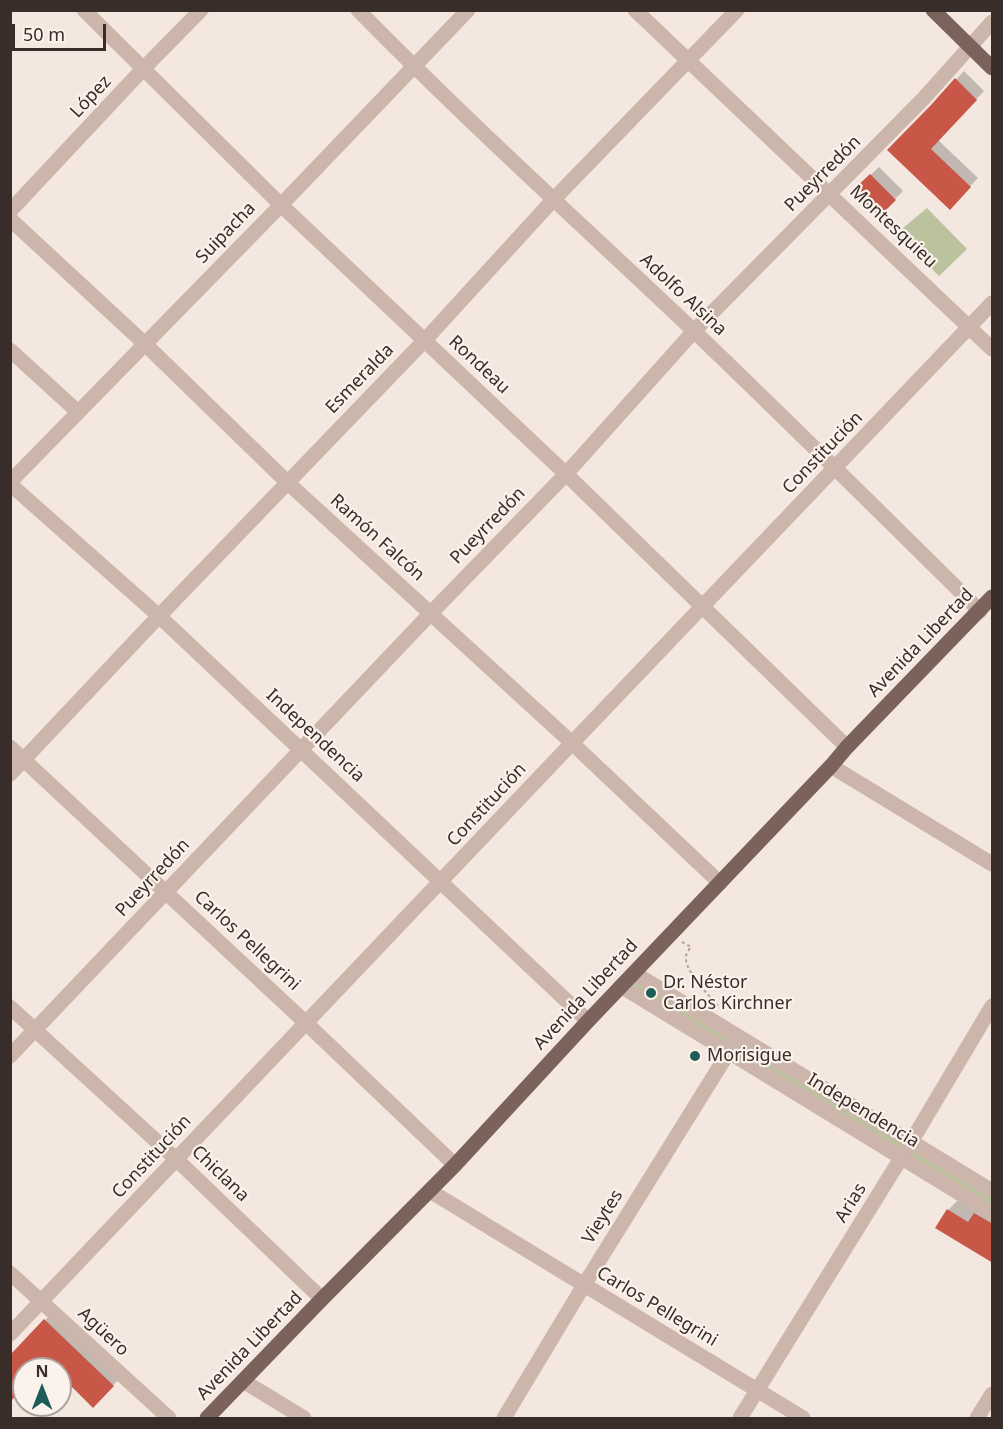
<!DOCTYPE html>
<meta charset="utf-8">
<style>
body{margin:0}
#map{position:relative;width:1003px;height:1429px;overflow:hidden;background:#f3e7df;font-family:"Noto Sans",sans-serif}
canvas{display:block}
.frame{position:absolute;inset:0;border:12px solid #392d2a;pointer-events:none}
.north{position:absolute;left:12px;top:1357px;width:60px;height:60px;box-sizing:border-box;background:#fbf2eb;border:2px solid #ada39e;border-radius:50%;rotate:0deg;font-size:16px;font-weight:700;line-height:24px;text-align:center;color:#392d2a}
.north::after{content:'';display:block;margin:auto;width:21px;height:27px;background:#1e5c59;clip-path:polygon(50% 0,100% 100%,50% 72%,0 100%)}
.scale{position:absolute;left:12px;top:24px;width:94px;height:27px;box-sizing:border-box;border:3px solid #392d2a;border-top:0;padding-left:8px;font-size:18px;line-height:21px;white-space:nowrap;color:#392d2a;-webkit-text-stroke:4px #fbf2eb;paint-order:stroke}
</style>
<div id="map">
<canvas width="1003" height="1429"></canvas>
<div class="frame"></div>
<div class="north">N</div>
<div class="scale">50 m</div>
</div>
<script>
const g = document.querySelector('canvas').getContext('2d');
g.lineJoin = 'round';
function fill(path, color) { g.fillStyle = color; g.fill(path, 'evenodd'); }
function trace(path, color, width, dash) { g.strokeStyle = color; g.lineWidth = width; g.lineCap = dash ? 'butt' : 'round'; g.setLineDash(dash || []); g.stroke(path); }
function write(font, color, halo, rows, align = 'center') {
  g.font = font + ' "Noto Sans",sans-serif'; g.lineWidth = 4.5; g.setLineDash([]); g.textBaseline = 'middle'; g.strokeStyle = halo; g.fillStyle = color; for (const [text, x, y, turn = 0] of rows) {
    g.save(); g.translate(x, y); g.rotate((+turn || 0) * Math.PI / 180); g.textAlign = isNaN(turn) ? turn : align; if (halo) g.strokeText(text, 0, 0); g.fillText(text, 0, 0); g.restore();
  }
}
const green = new Path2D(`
 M927,208L967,249L939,276L897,233Z
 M634,973L992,1191V1213L621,986Z`);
const shadow = new Path2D(`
 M964,71L984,91L938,140L978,178L950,208L889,150Z
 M879,167L903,191L879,215L854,191Z
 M959,1199L992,1207V1261L948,1210Z
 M53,1312L121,1377L93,1406L63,1376L60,1379V1369H24V1386L10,1357Z`);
const building = new Path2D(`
 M955,78L977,100L931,149L971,187L950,210L887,150L931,105Z
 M870,174L896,200L879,217L852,191Z
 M947,1209L968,1222L974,1213L993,1224V1263L935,1228Z
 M44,1319L114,1386L93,1408L60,1375V1369H24V1387L10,1402V1355Z`);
const path = new Path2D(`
 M682,942L691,947C688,951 685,955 686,960C687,973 711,998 720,1008`);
const minor = new Path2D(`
 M84,10L281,205L566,474L847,747
 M358,10C467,121 582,225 695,332C791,424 885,517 980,611
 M635,10L992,349
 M10,211L143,69L201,10
 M10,219L145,344L287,482L572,743L720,883
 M10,350L78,412
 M10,482L281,205L468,10
 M10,484L159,616L588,1021
 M10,747L306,1023L455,1165
 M831,766L992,864
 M10,774L159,616L425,340L553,200L737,10
 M634,973L992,1191
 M621,986L992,1213
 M10,1007L176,1159L322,1299
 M10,1056L431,613L566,474L694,331L924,98L992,22
 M430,1191L803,1418
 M10,1273L169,1418
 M10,1334L572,743L992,303
 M243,1381L304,1418
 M504,1418L584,1285L738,1037
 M740,1418L911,1142L992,1006
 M977,1418L992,1394`);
const major = new Path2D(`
 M933,10L992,68
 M207,1418L322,1299L455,1165L588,1021L831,766L847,747L992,597`);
const markers = [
 [651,993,6,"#1e5c59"],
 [695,1056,6,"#1e5c59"]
];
const streetNames = [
 ["López",91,97,-47],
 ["Pueyrredón",823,174,-45],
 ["Montesquieu",893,227,43],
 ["Suipacha",226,233,-46],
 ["Adolfo Alsina",683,295,43],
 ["Rondeau",479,365,43],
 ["Esmeralda",360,379,-46],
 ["Constitución",823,453,-46],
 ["Pueyrredón",488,526,-46],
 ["Ramón Falcón",377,538,42],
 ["Avenida Libertad",921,643,-46],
 ["Independencia",315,736,43],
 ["Constitución",487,805,-47],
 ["Pueyrredón",153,878,-47],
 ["Carlos Pellegrini",247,941,43],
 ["Avenida Libertad",586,995,-47],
 ["Independencia",863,1111,31],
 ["Constitución",152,1157,-47],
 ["Chiclana",220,1174,44],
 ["Arias",851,1203,-58],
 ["Vieytes",603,1217,-58],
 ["Carlos Pellegrini",657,1307,31],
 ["Agüero",103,1332,43],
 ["Avenida Libertad",250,1346,-46]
];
const poiNames = [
 ["Dr. Néstor",663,983],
 ["Carlos Kirchner",663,1004],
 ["Morisigue",707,1056]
];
fill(green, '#bbc39e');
fill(shadow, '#0003');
fill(building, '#c85748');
trace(path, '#b89f94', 2, [3, 3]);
trace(minor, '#ccb5aa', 15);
trace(major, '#7b625a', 15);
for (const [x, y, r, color] of markers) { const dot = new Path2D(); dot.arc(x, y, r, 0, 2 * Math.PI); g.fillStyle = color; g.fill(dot); trace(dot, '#fbf2eb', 2); }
write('18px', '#392d2a', '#fbf2eb', streetNames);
write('18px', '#392d2a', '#fbf2eb', poiNames, 'left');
</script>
